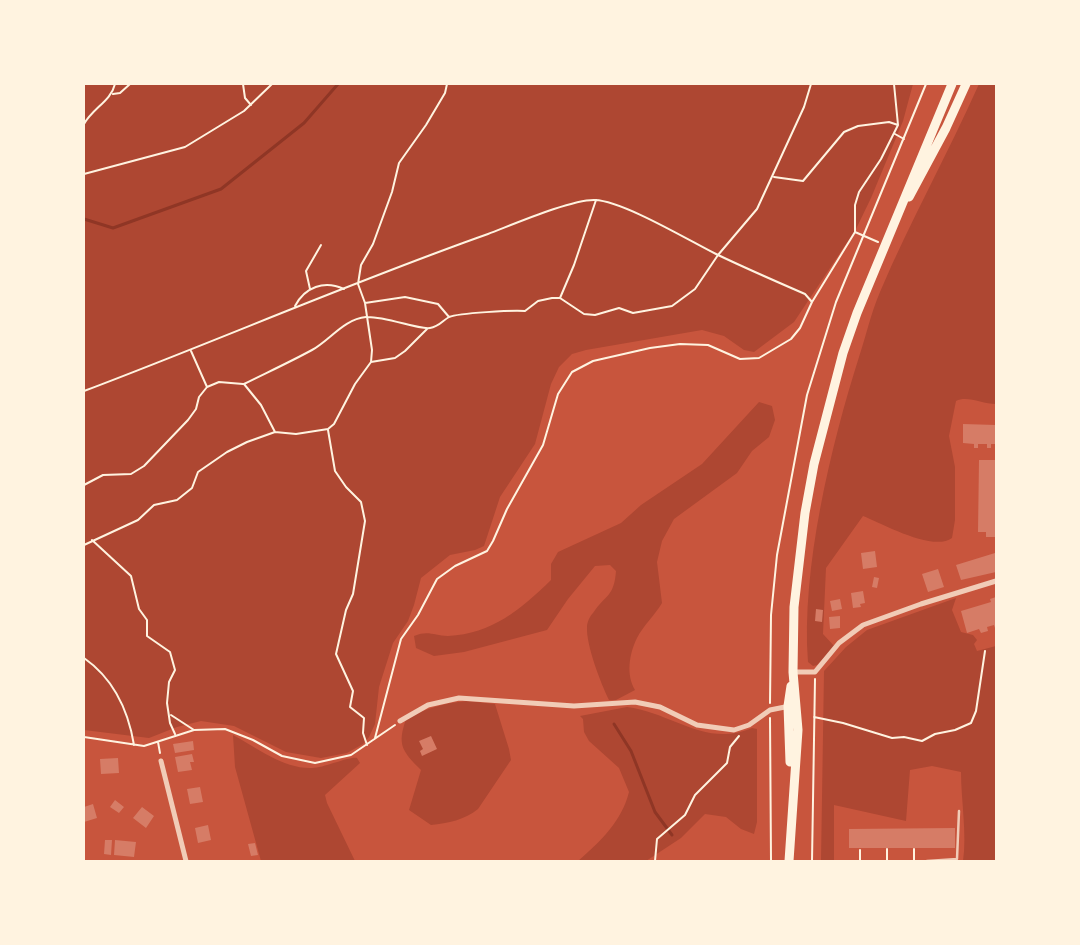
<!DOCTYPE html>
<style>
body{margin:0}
#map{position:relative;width:1080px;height:945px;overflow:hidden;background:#c8553d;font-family:"Fira Sans Condensed",sans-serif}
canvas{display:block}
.frame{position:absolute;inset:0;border:85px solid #fff3e0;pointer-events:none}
</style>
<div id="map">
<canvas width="1080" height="945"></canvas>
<div class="frame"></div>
</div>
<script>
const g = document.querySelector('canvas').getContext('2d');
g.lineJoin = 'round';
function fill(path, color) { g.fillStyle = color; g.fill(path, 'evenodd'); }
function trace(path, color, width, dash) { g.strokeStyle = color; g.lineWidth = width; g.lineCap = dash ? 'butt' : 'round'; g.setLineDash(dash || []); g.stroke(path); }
const green = new Path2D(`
 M84,84H913L903,121L871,198L856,229L794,322L754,352L744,350L724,336L702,330L586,350L572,354L559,367L551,384L535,444L500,497L484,546L475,550L450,555L421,578L414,605L408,621L393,643L379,687L375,724L369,737L363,744L347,753L321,758L286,752L234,726L201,721L177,727L149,738L84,730Z
 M979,84H996V404C982,404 967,395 956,401L949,436L955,467V520L952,538C933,552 883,524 863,516L826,568L823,634L835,647L817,665L813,666L808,662C801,569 831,445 859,357C866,336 871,313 880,292C910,221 948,154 979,84Z
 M759,402L772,406L775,420L769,437L752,451L737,473L674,519L662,541L657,562L662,603C655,615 643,626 637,638C629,654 626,675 635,690L616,700H609C601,684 586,645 587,627C587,622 590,616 593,613C606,594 614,597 616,571L610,565L595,566L568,599L547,630L464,652L434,656L416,648L414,636C429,630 434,636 448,636C492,634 521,609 551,580V564L558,552L621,523L641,505L702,464Z
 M956,598L952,610L961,632L973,635L977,640L974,644L977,651L996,646V861H963C967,834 961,800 961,772L932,766L910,770L906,821L834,805V861H821L824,671L846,647L867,630Z
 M467,701L495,704L509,749L511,760L478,809C465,820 448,823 431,825L409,810L421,770C402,751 397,745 406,719C427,708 444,703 467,701Z
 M627,707C673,713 706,748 752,728L757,729V822L754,834L741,829L726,817L705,814L681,838L646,861H578C600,842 622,821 629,792L619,768L589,741L584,732L583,719L580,716Z
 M233,735C257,748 284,769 312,768C324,768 350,756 357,758L360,763L325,795L327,803L355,861H261L235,767Z`);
const stream = new Path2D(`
 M84,219L113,228L221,189L304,123L338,84
 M614,724L631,751L655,812L672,835`);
const building = new Path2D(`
 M963,424L996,425V444H991V448H987V444H978V448H974V444L963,443Z
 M979,460H996V537H986V532H978Z
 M875,551L877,567L863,569L861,553Z
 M995,553L996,572L961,580L956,565Z
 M938,569L944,587L928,592L922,574Z
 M874,577L879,578L877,588L872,587Z
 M863,591L865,603L860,604L861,607L853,608L851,593Z
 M996,597V631L994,625L987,627L988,631L981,633L979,629L967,633L961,611L991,602L990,599Z
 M840,599L842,609L832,611L830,601Z
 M816,609L823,610L822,622L815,621Z
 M840,616V628L830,629L829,617Z
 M431,736L437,749L422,756L420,751L423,749L419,741Z
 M193,741L194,750L175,753L173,744Z
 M192,754L194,762H190L192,770L178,772L175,757Z
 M118,758L119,773L101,774L100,759Z
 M200,787L203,802L190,804L187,789Z
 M115,800L124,807L119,813L110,807Z
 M93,804L97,818L84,822V807Z
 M142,807L154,816L146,828L133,818Z
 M208,825L211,840L198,843L195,828Z
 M955,828V848H849V829Z
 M105,840H112L111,855L104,854Z
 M115,840L136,842L134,857L114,855Z
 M255,843L258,855L251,856L248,844Z`);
const path = new Path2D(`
 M243,84L245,98L251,105
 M113,94L120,93L130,84
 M84,124C93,108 111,101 115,84
 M895,134L904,139
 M84,174L185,147L244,111L272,84
 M774,177L803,181L844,132L858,126L889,122L898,125
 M855,232L878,242
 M310,289L306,271L321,245
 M560,298L574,265L596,200
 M365,303L405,297L438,304L449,317
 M295,306C305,287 324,280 344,289
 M191,351L207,387
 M371,362L395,358L405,351L427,329
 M84,391C219,340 352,282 488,234C512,225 572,199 595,200C623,201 688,240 716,254C745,268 775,281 805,294L812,302
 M328,430L335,471L346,487L361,502L365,521L353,594L346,610L336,654L353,691L350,707L364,718L363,733L367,745
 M275,432L261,405L244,384C266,373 290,362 312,350C330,340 344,319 366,317C386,316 418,330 430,328C439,327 442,321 449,317C459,313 513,310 525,311L538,301L552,298H560L584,314L595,315L619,308L633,313L672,306L695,289L718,255L757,209L804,107L811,84
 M84,485L103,475L131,474L144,466L188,420L196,409L199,397L207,387L219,382L243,384
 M92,540L131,576L139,609L147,620V636L170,652L175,670L169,682L167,703L170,723L175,734
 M84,545L138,520L154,505L177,500L192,488L198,472L227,452L247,442L275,432L296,434L328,429L334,424L355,384L371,362L372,350L365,303L358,284L361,265L373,244L392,192L399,163L426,125L445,93L447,84
 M84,658C114,679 128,709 134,745
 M770,703L771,615L777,555L807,395L836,302L926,84
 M171,715L194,730
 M814,717L843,723L892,738L904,737L922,741L935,734L955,730L971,723L976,711L985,651
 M770,718L771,861
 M84,737L144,746L194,730L225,729L253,740L282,756L315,763L351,755L395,725
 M375,738L401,639L418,615L437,579L455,566L487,551L493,541L507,509L543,445L558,394L572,372L593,361L650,348L680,344L708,345L740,359L759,358L791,339L800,328L812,302L855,232V205L859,192L881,159L898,125L894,84
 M158,742L160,753
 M655,861L657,839L685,815L695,795L727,763L730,747L739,736
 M812,861L815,679
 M860,861V850
 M887,861V849
 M914,861V849`);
const service = new Path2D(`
 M927,861L957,859L959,811`);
const minor = new Path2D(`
 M793,672H815L839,643L863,625L921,604L996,581
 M400,721L428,705L459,698L574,706L635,702L660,707L697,725L734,730L749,725L770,710L790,706
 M161,761L186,861`);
const primary = new Path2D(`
 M909,197L946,128L966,84
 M790,762L788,706L791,686
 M789,861L798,730L793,672L794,607L805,513L814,464L843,353L857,313L952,84`);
fill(green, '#ae4732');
trace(stream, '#8f3625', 3);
fill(building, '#d67c66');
trace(path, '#fff3e0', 2);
trace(service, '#f1ccb7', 2.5);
trace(minor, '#f1ccb7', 5);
trace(primary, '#fff3e0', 9);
</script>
